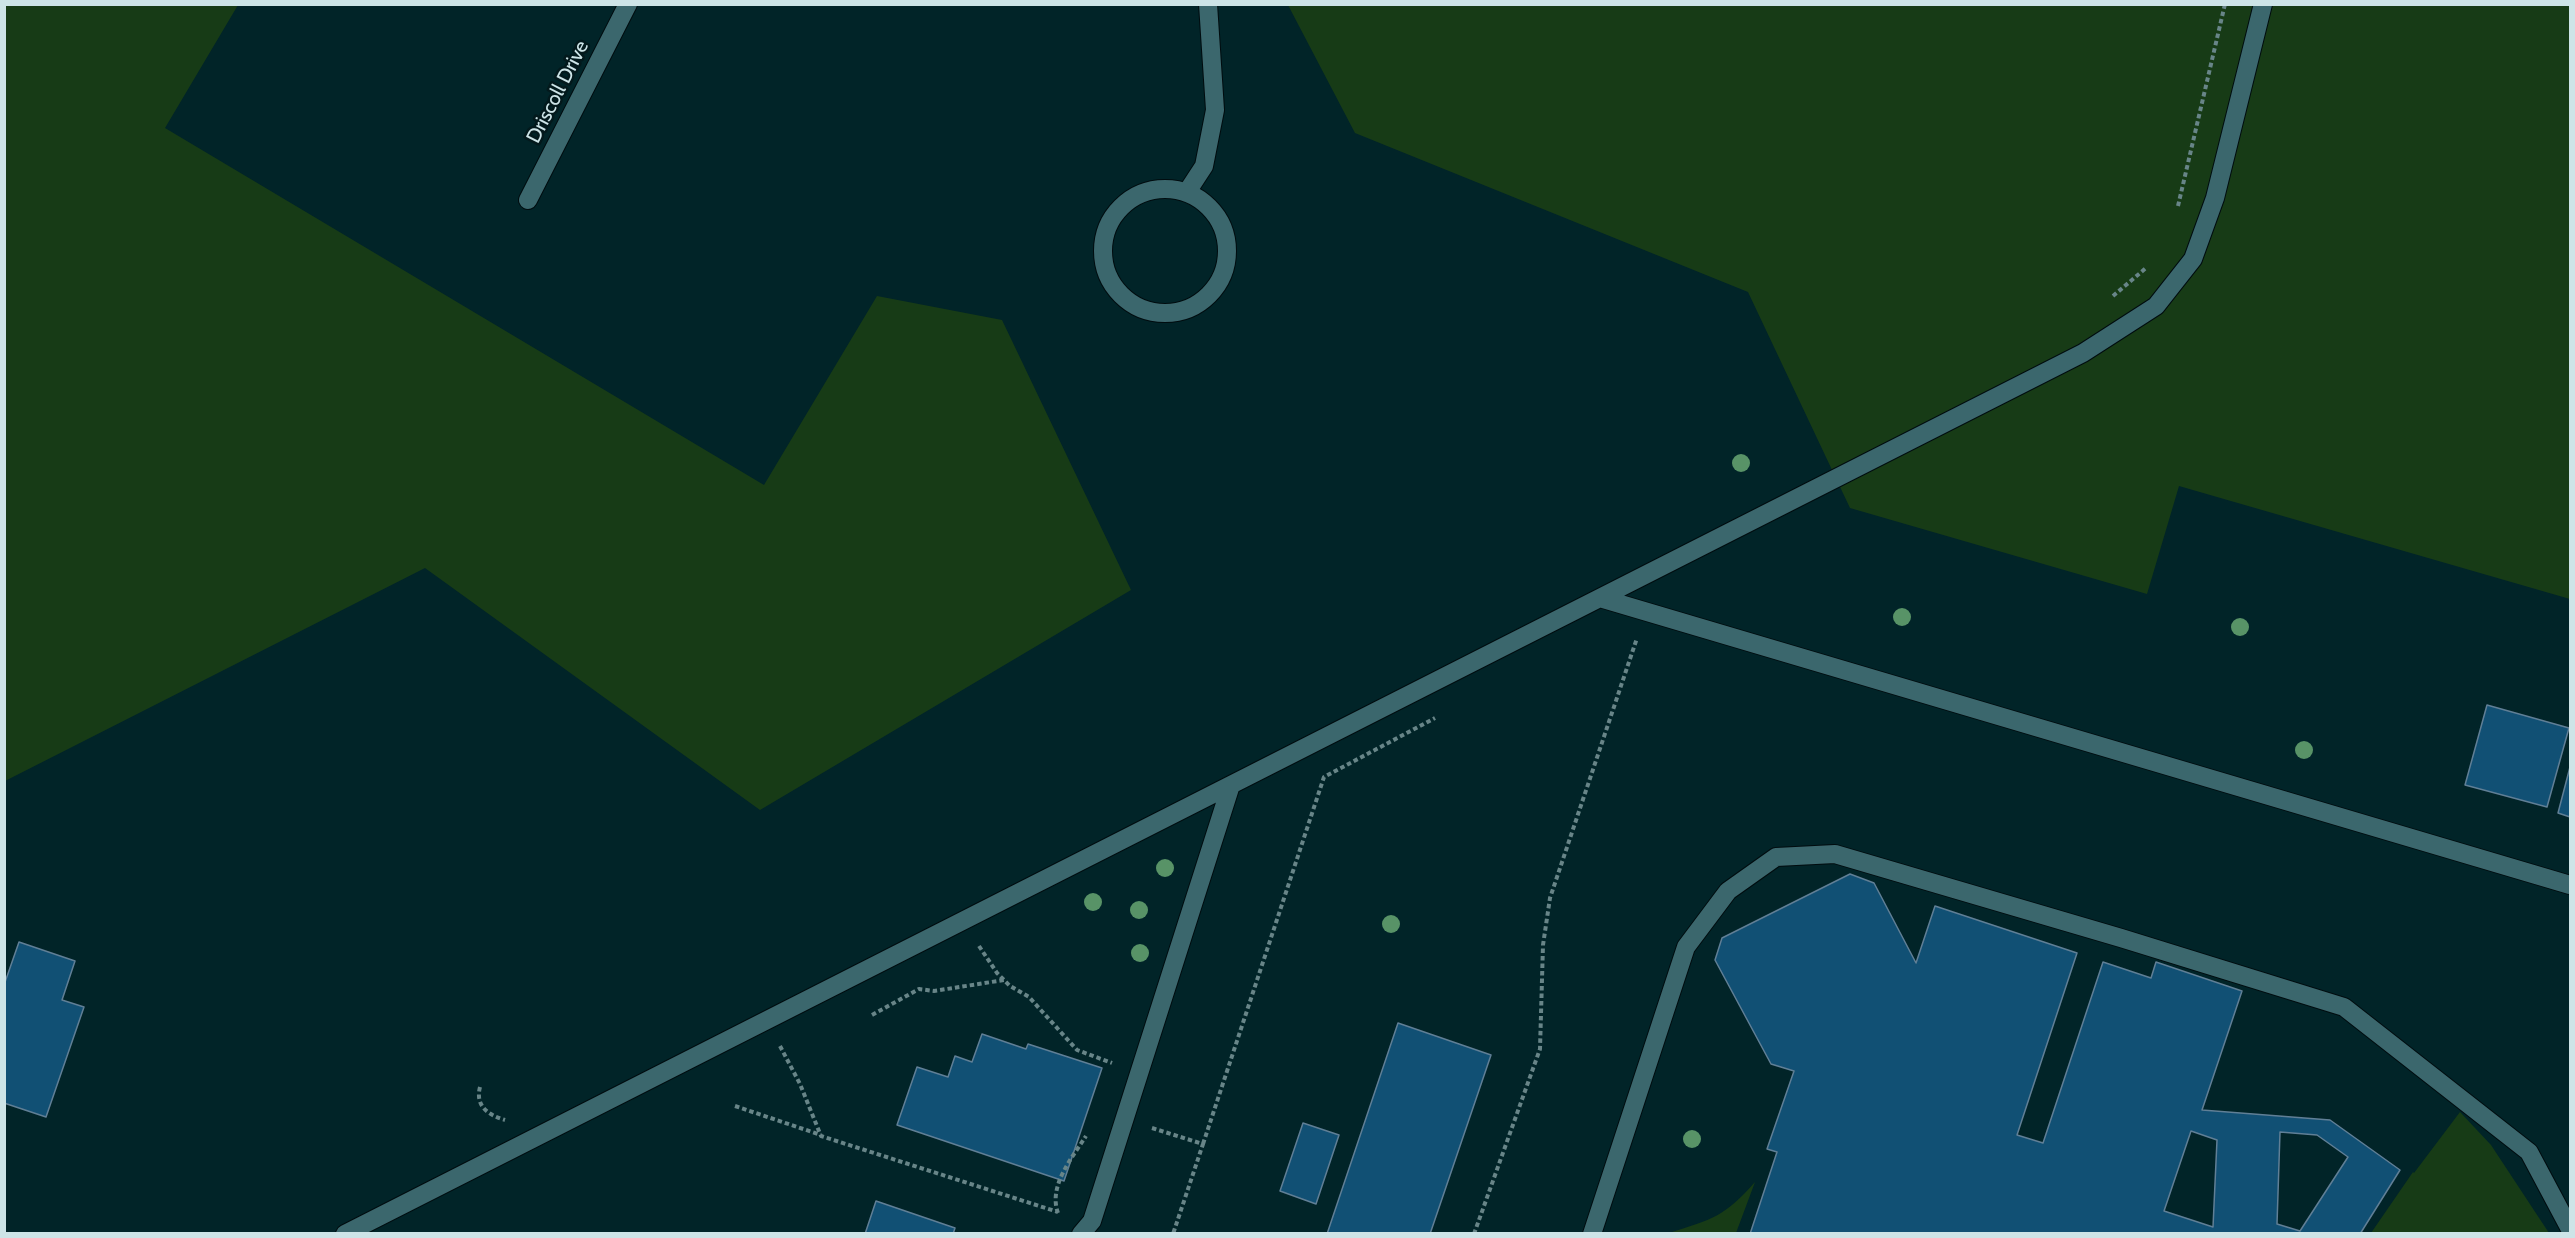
<!DOCTYPE html>
<style>
body{margin:0}
#map{position:relative;width:2575px;height:1238px;overflow:hidden;background:#012428;font-family:Cabin,sans-serif}
canvas{display:block}
.frame{position:absolute;inset:0;border:6px solid #cde4e7;pointer-events:none}
</style>
<div id="map">
<canvas width="2575" height="1238"></canvas>
<div class="frame"></div>
</div>
<script>
const g = document.querySelector('canvas').getContext('2d');
g.lineJoin = 'round';
function fill(path, color) { g.fillStyle = color; g.fill(path, 'evenodd'); }
function trace(path, color, width, dash) { g.strokeStyle = color; g.lineWidth = width; g.lineCap = dash ? 'butt' : 'round'; g.setLineDash(dash || []); g.stroke(path); }
function write(font, color, halo, rows, align = 'center') {
  g.font = font + ' Cabin,sans-serif'; g.lineWidth = 5; g.setLineDash([]); g.textBaseline = 'middle'; g.strokeStyle = halo; g.fillStyle = color; for (const [text, x, y, turn = 0] of rows) {
    g.save(); g.translate(x, y); g.rotate((+turn || 0) * Math.PI / 180); g.textAlign = isNaN(turn) ? turn : align; if (halo) g.strokeText(text, 0, 0); g.fillText(text, 0, 0); g.restore();
  }
}
const green = new Path2D(`
 M5,4L238,5L165,128L764,485L877,296L1002,320L1131,590L760,810L425,568L5,781Z
 M1288,5H2570V599L2179,486L2147,594L1850,508L1748,292L1355,133Z
 M2460,1112L2491,1145L2549,1233H2371L2413,1172L2414,1173Z
 M1755,1182L1736,1233H1669C1713,1219 1724,1217 1755,1182Z`);
const building = new Path2D(`
 M2487,705L2569,728L2547,807L2465,785Z
 M2570,767V817L2558,813Z
 M1850,874L1874,883L1916,963L1935,906L2077,953L2017,1135L2043,1143L2103,962L2151,978L2156,962L2242,991L2202,1110L2330,1120L2400,1170L2360,1234H1750L1777,1152L1767,1149L1794,1071L1771,1064L1715,960L1722,938ZM2191,1131L2217,1140L2213,1227L2164,1211ZM2280,1132L2317,1135L2348,1157L2300,1231L2277,1224Z
 M19,942L75,961L62,1000L84,1007L46,1117L4,1103V985Z
 M1398,1023L1491,1055L1430,1234H1327Z
 M982,1034L1026,1049L1028,1044L1102,1068L1064,1181L897,1125L917,1067L948,1077L955,1056L972,1062Z
 M1303,1123L1339,1135L1316,1204L1280,1191Z
 M876,1201L955,1228L953,1234H865Z`);
const path = new Path2D(`
 M2178,206L2225,4
 M2113,296L2146,268
 M979,946L997,973L1010,986L1029,997L1077,1050L1112,1063
 M872,1015L919,989L934,991L1004,980
 M780,1046L800,1084L821,1136L1058,1212
 M480,1087C475,1106 488,1115 505,1120
 M735,1106L821,1135
 M1152,1128L1203,1144L1173,1234
 M1203,1144L1324,777L1435,718
 M1058,1213C1048,1186 1072,1158 1086,1136
 M1474,1234L1540,1049L1543,945L1550,898L1637,638`);
const service = new Path2D(`
 M1103 251a62 62 0 1 1 124 0a62 62 0 1 1-124 0Z
 M1187,192L1204,166L1215,110L1208,4
 M1600,598L2570,885
 M345,1234L2083,353L2156,306L2193,259L2215,198L2263,4
 M1081,1234L1092,1221L1231,785
 M1592,1234L1686,947L1728,891L1776,857L1835,854L2121,938L2344,1007L2529,1152L2570,1229`);
const minor = new Path2D(`
 M528,200L628,4`);
const trees = [
 [1741,463],
 [1902,617],
 [2240,627],
 [2304,750],
 [1165,868],
 [1093,902],
 [1139,910],
 [1391,924],
 [1140,953],
 [1692,1139]
];
const streetNames = [
 ["Driscoll Drive",558,92,-63]
];
fill(green, '#173b16');
fill(building, '#115074');
trace(building, '#607f96', 1.5);
trace(service, '#000c0f', 20);
trace(minor, '#000c0f', 20);
trace(path, '#688588', 4, [4.5, 3]);
trace(service, '#3b676d', 18);
trace(minor, '#3b676d', 18);
g.fillStyle = '#589367';
for (const [x, y] of trees) { g.beginPath(); g.arc(x, y, 9, 0, 2 * Math.PI); g.fill(); }
write('20px', '#cde4e7', '#03191c', streetNames);
</script>
